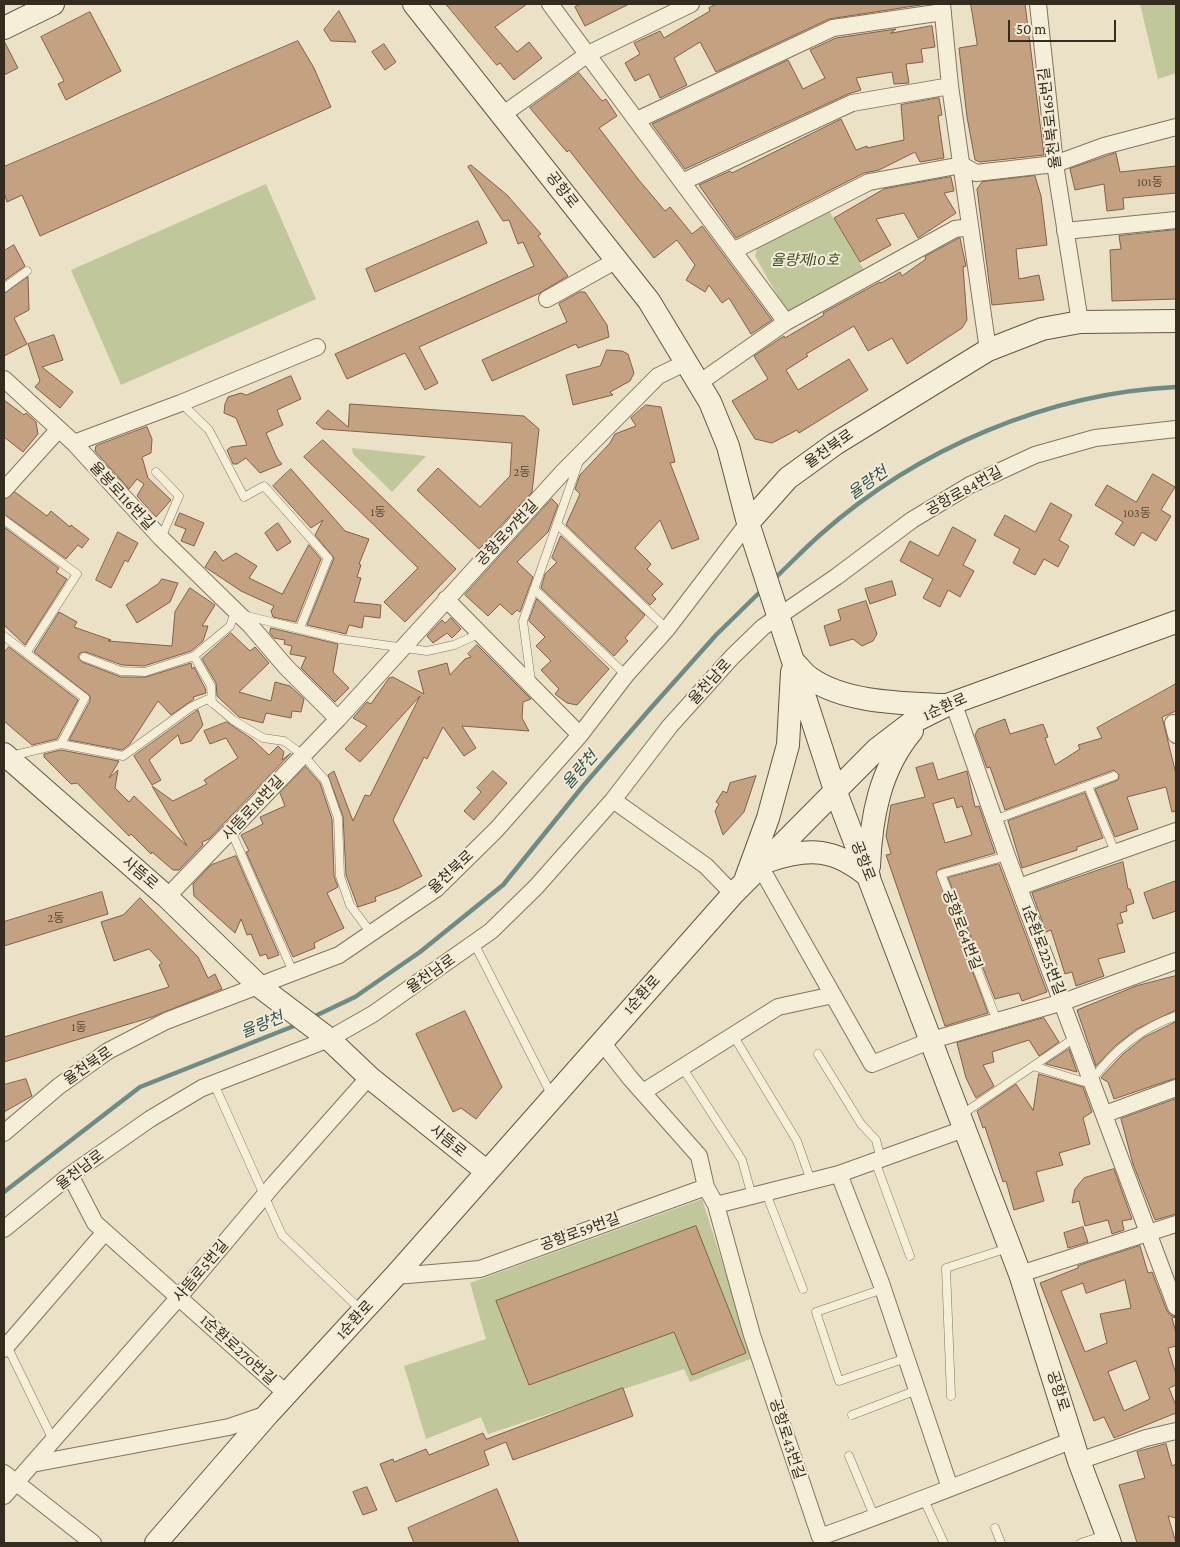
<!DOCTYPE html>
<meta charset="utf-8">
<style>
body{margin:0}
#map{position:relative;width:1180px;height:1547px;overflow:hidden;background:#eae1c6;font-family:"Crimson Pro",serif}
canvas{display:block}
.frame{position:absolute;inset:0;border:5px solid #352c20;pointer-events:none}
.scale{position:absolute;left:1008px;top:20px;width:108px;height:22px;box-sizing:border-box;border:2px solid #352c20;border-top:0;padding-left:6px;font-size:15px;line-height:18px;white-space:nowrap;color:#352c20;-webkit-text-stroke:4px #f2ebd5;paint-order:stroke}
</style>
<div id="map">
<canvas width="1180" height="1547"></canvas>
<div class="frame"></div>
<div class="scale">50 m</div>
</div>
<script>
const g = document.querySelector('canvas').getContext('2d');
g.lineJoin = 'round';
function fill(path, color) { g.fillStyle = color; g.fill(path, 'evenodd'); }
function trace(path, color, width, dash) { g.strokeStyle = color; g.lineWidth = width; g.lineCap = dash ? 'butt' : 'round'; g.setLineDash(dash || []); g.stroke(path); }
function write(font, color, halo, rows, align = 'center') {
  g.font = font + ' "Crimson Pro","Noto Sans KR",serif'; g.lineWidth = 4; g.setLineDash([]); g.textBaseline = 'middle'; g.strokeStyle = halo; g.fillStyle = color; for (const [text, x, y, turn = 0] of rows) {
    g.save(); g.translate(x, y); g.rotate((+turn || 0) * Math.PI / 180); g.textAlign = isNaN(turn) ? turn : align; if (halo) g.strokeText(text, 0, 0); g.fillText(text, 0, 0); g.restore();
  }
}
const green = new Path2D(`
 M1140,4H1176V73L1158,79Z
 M266,184L316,299L121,385L71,270Z
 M825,204L864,270L788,314L755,256L759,242Z
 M352,448L426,456L392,492L353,454Z
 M702,1199L753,1358L690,1382L684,1369L488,1434L481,1417L426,1439L404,1366L486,1339L470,1283Z`);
const stream = new Path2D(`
 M774,579C790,564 805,548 821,534C917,449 1048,393 1176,387
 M313,1017L355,997L420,952L503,885L583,786L650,709L716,635L763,589
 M4,1192L140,1087L299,1024`);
const building = new Path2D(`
 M446,4H527L495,27L517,52L529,42L542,58L514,80L500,63L497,65Z
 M581,4H629L585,26L575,7Z
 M717,4H927L829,19L716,72L700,42L674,58L687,85L660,98L649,74L635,81L625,63L640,54L634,43L660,31L664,38L710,11L709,8Z
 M971,4H1025L1044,155L980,162L975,160L967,117L959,48L977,45Z
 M339,11L356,42L331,41L324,30Z
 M90,12L121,71L66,100L58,84L64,81L41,37Z
 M932,26L935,47L921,49L923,62L906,64L909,83L894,84L892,72L856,78L861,90L848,94L685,169L652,124L788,60L803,89L825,78L810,50L836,38L896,29L891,33Z
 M4,41L18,68L4,75Z
 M298,41L314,68L331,107L40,236L22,195L7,202L4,192V167Z
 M384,44L396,62L385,70L372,52Z
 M579,73L602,101L606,99L617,116L599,128L638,179L665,211L670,207L692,234L702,226L772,320L751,334L729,298L722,303L709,285L705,292L686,280L695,265L677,240L654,258L569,150L567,152L530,108Z
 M939,98L942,115L938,116L944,158L920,162L915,152L879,170L864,173L736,238L699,185L730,171L732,173L841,119L856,150L867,146V148L904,140L901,105Z
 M1116,153L1120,172L1176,166V193L1123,198L1124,209L1107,211L1104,184L1075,190L1070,169Z
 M471,165L507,195L541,234L538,236L568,276L538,294L419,347L438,383L425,390L405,353L347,379L335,354L534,266L523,242L518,244L509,220L503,221L468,167Z
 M1035,176L1041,196L1047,245L1016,249L1019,279L1039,275L1044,300L992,305L977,189L982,182Z
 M951,177L954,191L944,193L956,213L918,238L904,213L876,219L891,245L860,262L834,218L884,189Z
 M478,221L487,243L375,292L366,269Z
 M1176,230V299L1112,301L1110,250L1121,249L1119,236Z
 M960,238L966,266L963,267L967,320L962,328L907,364L892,338L868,351L854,326L806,354L808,356L786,370L798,390L849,359L868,390L799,433L797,430L772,443L755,439L732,401L768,379L754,356L784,336L785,338L824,315L823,313L880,282L881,283L900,272L902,276L926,259L925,257Z
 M14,245L25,266L4,281V251Z
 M28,277L29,310L14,318L27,344L4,356V294Z
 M580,292H585L607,325L609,337L578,348L576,344L492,381L482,360L567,322L559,304Z
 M54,335L63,360L42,367L73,392L60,408L35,387L40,381L28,344Z
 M607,350L622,351L628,354L634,373L630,381L610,392L613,395L573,405L566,375L600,366Z
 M291,376L301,399L277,410L283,425L266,433L277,458L282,464L260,473L246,458L237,464H233L227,450L231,447L247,445L236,418L224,413L225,404L228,397L241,393L246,395Z
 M4,400L24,415L26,413L36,422L38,434L23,452L4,437Z
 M350,404L524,416L539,429L532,492L479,549L417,490L438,468L480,507L510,476L512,443L323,429L316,423L328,410L348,427Z
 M646,405L661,407L675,462L670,463L699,539L672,549L660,520L635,548L651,564L647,569L663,584L652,595L656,599L650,605L566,525L580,494L575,489L580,475L610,443L615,434L636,426L631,418Z
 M147,427L152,439L151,453L142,457L148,478L171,500L156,517L137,496L144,484L137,479L129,489L95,451L96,446Z
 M323,440L456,569L405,622L384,602L418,568L304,457Z
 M291,469L345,531L369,539L359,564L361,565L357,577L361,578L354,602L381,605L380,618L364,616L362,628L349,625L346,634L307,625L334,558L315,535L323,520L311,528L273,486Z
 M1153,474L1175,487L1161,510L1171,516L1156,541L1142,532L1134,546L1115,534L1123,522L1095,505L1107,485L1136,502Z
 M15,492L47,516L51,511L70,527L71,525L89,539L82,548L78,545L66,559L4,514V500Z
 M552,499L558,505L548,532L517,562L533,577L520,612L517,610L512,615L500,604L488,616L465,595Z
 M1051,503L1072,515L1059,540L1069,546L1058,567L1044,559L1035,575L1013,563L1020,549L994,535L1005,515L1035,532Z
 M180,513L204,523L194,546L181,541L186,529L175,525Z
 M278,523L291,542L277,551L265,533Z
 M4,527L59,568L56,572L67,579L25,645L4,625Z
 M953,527L976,540L963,565L974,571L960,597L948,590L940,607L923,598L933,579L900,561L910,541L938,556Z
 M118,532L138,543L128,562L125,560L111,588L96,580Z
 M561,536L645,615L625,638L628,641L614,656L541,588L545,574L557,562L552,558Z
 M309,545L321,559L296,622L273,617L271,611L274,606L241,591L205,567L215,551L223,561L236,553L257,566L249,578L282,594Z
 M162,579L178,583L170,602L137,623L126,605L158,584Z
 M892,581L896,595L870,604L865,589Z
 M190,588L215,605L202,626H208L203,641L191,651L144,666L122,665L86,652L80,653L78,657L82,662L121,677H146L191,663L192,669L194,667L205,688L206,693L193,697L194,699L171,715L158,701L130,744L122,750L69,740L90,701V696L34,652L59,612L77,622L74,627L111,640L108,641L172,646L175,612Z
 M537,599L609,669L577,705L567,703L555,694L559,689L541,670L551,661L536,646L545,637L529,621Z
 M866,601L877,634L873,641L862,646L853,639L830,646L824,626L841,620L838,610Z
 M451,618L461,629L452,638L447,633L433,643L427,636L442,620L445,623Z
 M271,628L338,644L333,672L349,688L335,702L301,668L306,657L290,654L292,646L284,644L285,640L274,638L270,633Z
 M231,633L250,651L255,647L269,663L239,692L271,701L275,682L290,686L304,699L301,712L292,711L291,718L266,713L263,723L239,717L217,696L216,683L202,659Z
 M477,645L531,699L523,702L522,718L529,731L462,726L476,748L464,756L443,727L427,759L424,757L393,820L422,876L399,888L375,897L376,901L358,907L346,875L343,816L328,775L334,771L353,821L365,795L370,796L420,696L360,762L345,749L367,726L353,718L367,702L371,704L389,678L393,677L424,694L418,671L447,663L450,675L465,659L471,657L468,654Z
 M9,647L78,700L57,739L32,745L4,721V653Z
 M1176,684V711L1162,717L1176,774V811L1172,812L1166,787L1127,797L1138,829L1115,837L1095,789L1118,780L1119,775L1114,770L1005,810L990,767L987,768L975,735L978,729L1005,719L1010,734L1043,724L1048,737L1045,738L1055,765L1080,749L1078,745L1102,738L1097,728Z
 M198,710L203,725L191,741L181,744L178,735L149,760L161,780L152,785L134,756Z
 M227,722L252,739L269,755L278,746L284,752L282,760L291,753L209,839L202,842L203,845L179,870H173L152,852L151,854L131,834L129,836L77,783L71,784L44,757V754L61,750L119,761L109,778L118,770L115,788L129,802L134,796L187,846L152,786L173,801L207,784L204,780L238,758L226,738L210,744L204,731Z
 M933,763L938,780L967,771L975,807L979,806L995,853L940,869L936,872L988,1013L945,1026L886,855L891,854L886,836L891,805L925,797L916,768ZM954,798L957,808L962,806L972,835L945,843L933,804Z
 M306,767L320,783L332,819L334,876L338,887L327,893L344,928L314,943L315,948L293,957L246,852L249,851L241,835L263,824L260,817L285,806L280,793Z
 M493,771L507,783L474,820L464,811L481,792L477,788Z
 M756,776L744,812L723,835L715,811L719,804L716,802L723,791L727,793L730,783Z
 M1085,793L1103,838L1077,847V850L1022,868L1008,821Z
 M236,856L279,955L268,959L266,954L260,956L251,934L247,935L241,919L235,933L194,896L193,884L211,865Z
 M1123,862L1128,889H1130L1134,903L1126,906L1127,911L1120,913L1123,923L1117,924L1125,952L1098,959L1104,976L1076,986L1072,972L1065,974L1051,930L1046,932L1032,893Z
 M999,864L1047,992L1022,1001L1019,993L995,999L948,878Z
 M1176,881V911L1153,919L1144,893Z
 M102,892L108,914L4,946V922Z
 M140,898L198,957L208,978L215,974L222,989L152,1017L4,1062V1037L169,987L159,965L162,963L149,949L114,961L101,922L123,915Z
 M1176,976V1010L1137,1029L1115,1046L1096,1066L1077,1010L1136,986Z
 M465,1011L502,1087L476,1119L461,1108L453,1112L416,1034Z
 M1044,1018L1059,1042L1039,1056L1029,1040L992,1052L994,1062L983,1065L994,1086L976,1098L966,1078L957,1043Z
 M1176,1022V1078L1114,1099L1108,1082L1101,1078L1105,1073L1123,1054L1143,1038Z
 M1069,1049L1077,1072L1046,1064Z
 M1039,1074L1083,1087L1092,1112L1083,1118L1090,1144L1059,1153L1063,1165L1036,1172L1044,1201L1014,1210L1006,1181L1003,1182L985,1127L983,1128L977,1111L1016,1084L1033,1110Z
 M26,1079L32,1096L4,1112V1085Z
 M1176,1099V1214L1155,1220L1133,1164L1121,1119Z
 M1114,1169L1132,1219L1122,1221L1124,1230L1112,1234L1108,1220L1085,1226L1079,1201L1072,1203L1075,1189L1084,1178Z
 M696,1226L746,1353L692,1375L674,1332L529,1385L496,1301Z
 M1083,1227L1088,1242L1068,1248L1064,1233Z
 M1140,1246L1148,1273L1152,1272L1167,1311L1170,1315L1176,1317L1172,1318L1176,1333V1346L1168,1348L1176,1374V1385L1169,1388L1176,1406V1413L1114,1438L1104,1417L1094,1421L1040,1283L1078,1268V1266ZM1125,1280L1131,1308L1100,1314L1107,1343L1085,1352L1061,1291L1083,1283L1086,1293ZM1136,1361L1150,1399L1124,1411L1108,1372Z
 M623,1388L633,1416L513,1460L506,1442L484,1451L489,1465L396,1502L380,1464L393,1459L394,1462L426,1449L429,1455L483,1433L486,1439Z
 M1166,1444L1172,1466L1176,1464V1518L1168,1516L1176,1543H1137L1119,1485L1145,1478L1137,1452Z
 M367,1487L377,1510L363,1515L353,1492Z
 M497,1489L519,1543H414L408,1528Z`);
const lane = new Path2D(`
 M4,288L27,271
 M181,403L209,430L244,497L264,486L328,558L300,628
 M156,472L179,496L161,538
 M4,520L77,574L26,653
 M557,524L667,629
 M534,589L626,675
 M4,636L85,698L61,744L11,756
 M84,657L121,671L145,672L194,656
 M531,681L523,621L579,461
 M212,703L211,686L194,656L230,626L235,613L340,639L427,651L454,645L481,633
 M61,744L123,756L191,707L208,699L233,720L263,738L284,741L303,755L325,780L338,818L340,876L350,905L371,933
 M1088,786L1115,852
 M994,820L1114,776
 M231,831L293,972
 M477,949L552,1096
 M997,1021L941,874L1007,856
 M733,1035L797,1141L811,1181
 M818,1054L861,1124L876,1140L881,1159
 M1033,1066L1091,1084
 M682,1067L742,1160L752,1196
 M1092,1080C1114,1050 1141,1028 1176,1016
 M214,1084L282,1235L361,1310
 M961,1115L1076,1037
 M875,1161L910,1256
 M766,1193L803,1289
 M883,1289L816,1312L839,1381L906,1358
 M7,1346L53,1440
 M951,1396L946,1268L1008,1248
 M852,1415L917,1390
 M849,1456L875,1518
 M924,1500L944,1543
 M995,1528L1001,1543
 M1081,1543L1105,1535`);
const street = new Path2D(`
 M550,4L786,322
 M942,4L950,86L988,350
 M1038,4L1055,164L1080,322
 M502,115L588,54L691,4
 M637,120L833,28L943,12
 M682,182L852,103L950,86
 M1065,231L1176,220
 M733,251L869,182L962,165L976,173L1055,164L1104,146L1176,127
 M547,299L617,260
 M4,379L74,443L161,538L250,625L286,667L338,719
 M699,383L786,322L955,229L970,227
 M74,443L181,403L317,347
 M4,490L59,429
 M446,599L580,735
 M953,702L1007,856L1176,1307
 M1173,723L1176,735
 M613,800L706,866L733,894
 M761,868L872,1064L932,1040L1063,1002L1176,961
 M1019,887L1176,831
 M167,897L338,719L563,472L658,376L687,362
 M601,1041L630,1078L699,1156L706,1187
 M643,1092L778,1007L833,995
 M1105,1114L1176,1088
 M4,1133L59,1086L108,1051L166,1021L339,955L436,889L496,830L580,735L626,675L667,629L748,523
 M839,1174L881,1283L950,1488
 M70,1175L95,1223L287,1394
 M716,1205L752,1335L820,1537C905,1507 988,1473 1073,1440
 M4,1229L70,1175L150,1119L202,1088L329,1039L373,1014L491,931L536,887L613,800L670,726L732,657L763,627L836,577L912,520L970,485L1035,455L1095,438L1176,429
 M1020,1274L1176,1224
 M395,1276L480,1269L706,1187L716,1205L839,1174L964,1129
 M4,1349L105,1232
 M1079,1461L1146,1438L1176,1431
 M32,1464L229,1427L267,1414
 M4,1473L93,1543
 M4,1496L179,1297L275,1183L369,1077`);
const secondary = new Path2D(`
 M414,4L649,301L710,402L728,446L748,523L835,790L1020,1274L1079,1461L1110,1543
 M4,28L53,4
 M748,523L788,478L835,444L988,350L1042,329L1080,322L1176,321
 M794,662C799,667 804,674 810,678C845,703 903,703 943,705
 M4,754L167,897L259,986L329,1039L369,1077L486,1171
 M768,861C809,847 835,848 869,877
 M869,866C871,817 880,769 912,731
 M746,878L768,818L788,745L792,672
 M156,1543L268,1414L395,1276L733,894L877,749L911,723L947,705L1176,622`);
const numberNames = [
 ["101동",1150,182],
 ["2동",522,472],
 ["1동",378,512],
 ["103동",1137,513],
 ["2동",56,918],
 ["1동",79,1027]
];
const streetNames = [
 ["율천북로165번길",1050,118,-97],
 ["공항로",562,190,52],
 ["율천북로",829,449,-35],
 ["공항로84번길",964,491,-29],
 ["율봉로116번길",122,496,47],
 ["공항로97번길",507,533,-47],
 ["율천남로",710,682,-48],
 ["1순환로",945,707,-24],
 ["사뜸로18번길",253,808,-47],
 ["공항로",863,861,69],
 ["율천북로",451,872,-43],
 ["사뜸로",140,873,41],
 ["공항로64번길",962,930,69],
 ["1순환로225번길",1043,950,69],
 ["율천남로",431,974,-35],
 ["1순환로",642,995,-48],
 ["율천북로",88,1066,-34],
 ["사뜸로",448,1141,39],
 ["율천남로",80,1170,-37],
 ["공항로59번길",580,1232,-20],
 ["사뜸로5번길",201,1271,-50],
 ["1순환로",355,1320,-47],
 ["1순환로270번길",238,1350,42],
 ["공항로",1058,1391,72],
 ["공항로43번길",787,1439,72]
];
const parkNames = [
 ["율량제10호",805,260]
];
const waterNames = [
 ["율량천",868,483,-35],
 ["율량천",580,770,-49],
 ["율량천",262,1025,-22]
];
fill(green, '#bfc79b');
trace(stream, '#6f8b86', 4.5);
fill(building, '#c4a180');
trace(building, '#806146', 1);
trace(lane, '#83745e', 9);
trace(street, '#83745e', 18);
trace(secondary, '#655541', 24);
trace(lane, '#f5efd9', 8);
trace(street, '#f5efd9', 16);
trace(secondary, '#f5efd9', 22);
write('12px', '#594938', null, numberNames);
write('15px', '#352c20', '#f2ebd5', streetNames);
write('italic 15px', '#434f29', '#f2ebd5', parkNames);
write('italic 16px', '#315353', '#f2ebd5', waterNames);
</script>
